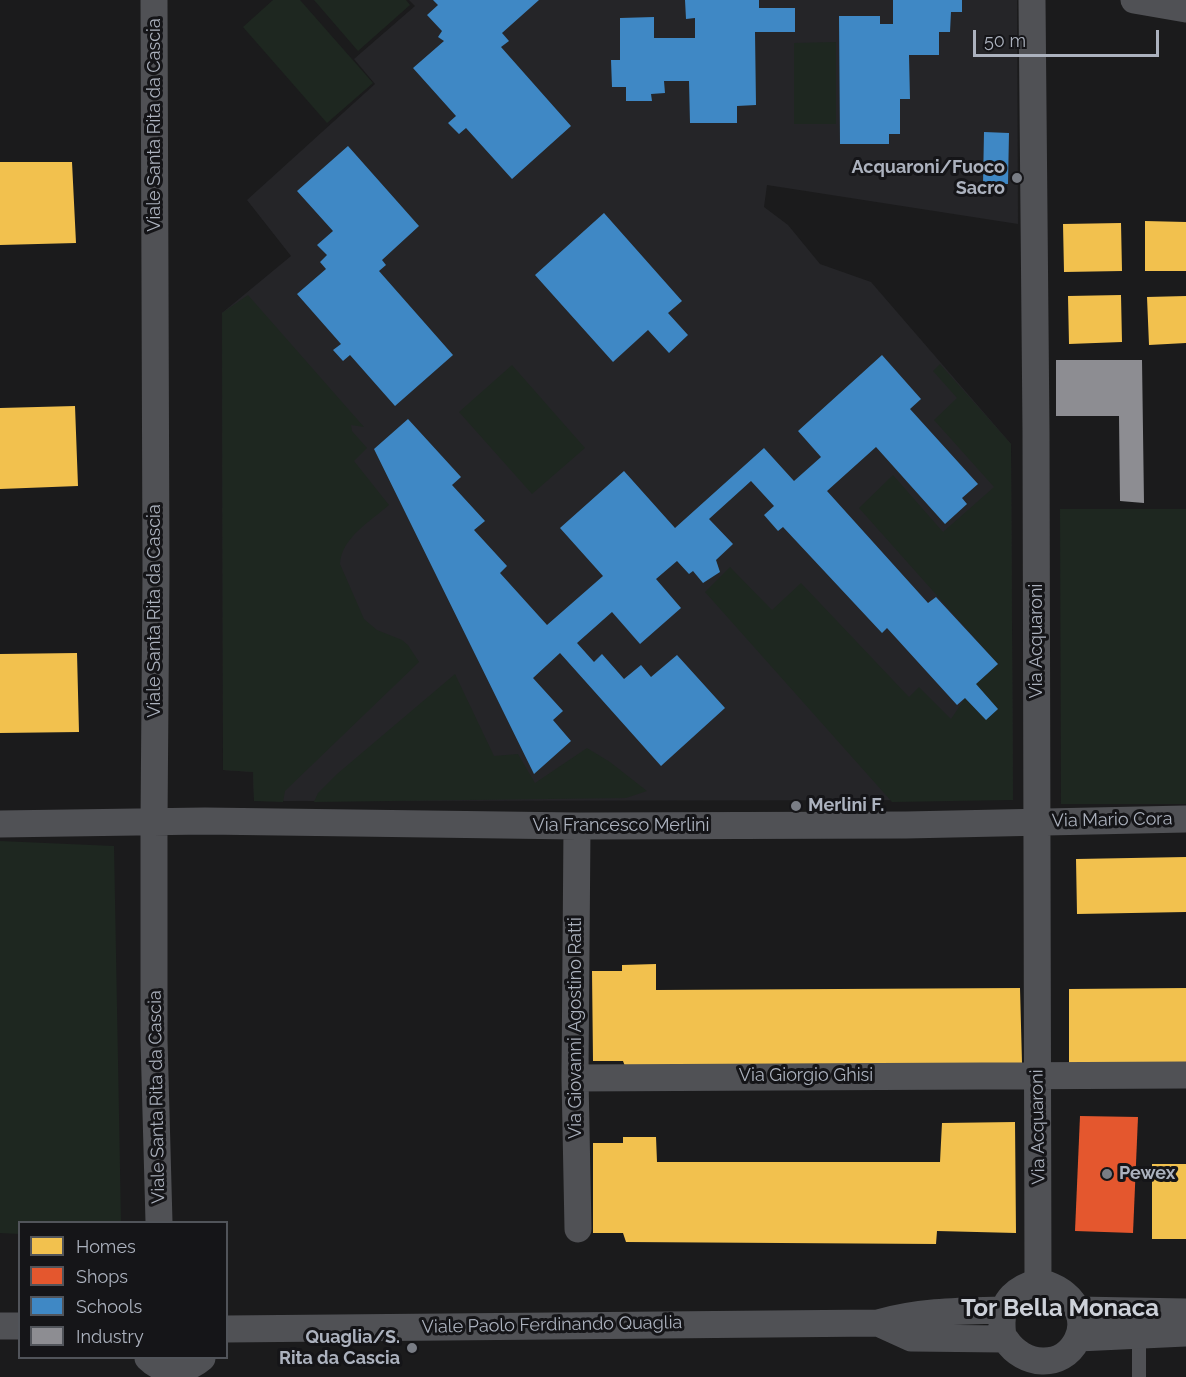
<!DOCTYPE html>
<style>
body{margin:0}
#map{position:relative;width:1186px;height:1377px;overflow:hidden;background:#1b1b1c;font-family:Raleway,sans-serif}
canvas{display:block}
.legend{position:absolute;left:18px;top:1221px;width:210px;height:138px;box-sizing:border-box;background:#151518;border:2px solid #51545a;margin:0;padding:8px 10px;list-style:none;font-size:18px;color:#acb2be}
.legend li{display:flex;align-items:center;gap:12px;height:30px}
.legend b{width:30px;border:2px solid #51545a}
.scale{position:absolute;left:973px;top:30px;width:186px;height:27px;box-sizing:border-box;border:3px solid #acb2be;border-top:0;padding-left:8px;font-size:18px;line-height:21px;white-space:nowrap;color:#acb2be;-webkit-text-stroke:4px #151518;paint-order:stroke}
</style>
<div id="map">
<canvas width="1186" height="1377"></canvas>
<ul class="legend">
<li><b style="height:16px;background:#f2c14e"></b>Homes</li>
<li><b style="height:16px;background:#e4572e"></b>Shops</li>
<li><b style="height:16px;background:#3f88c5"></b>Schools</li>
<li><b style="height:16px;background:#8d8d92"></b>Industry</li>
</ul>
<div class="scale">50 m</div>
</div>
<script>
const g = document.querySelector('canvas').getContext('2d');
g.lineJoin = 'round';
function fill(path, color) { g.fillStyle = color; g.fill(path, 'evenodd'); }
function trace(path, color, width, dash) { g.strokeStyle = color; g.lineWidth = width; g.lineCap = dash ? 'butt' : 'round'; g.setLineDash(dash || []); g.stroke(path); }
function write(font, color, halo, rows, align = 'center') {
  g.font = font + ' Raleway,sans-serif'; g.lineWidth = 6; g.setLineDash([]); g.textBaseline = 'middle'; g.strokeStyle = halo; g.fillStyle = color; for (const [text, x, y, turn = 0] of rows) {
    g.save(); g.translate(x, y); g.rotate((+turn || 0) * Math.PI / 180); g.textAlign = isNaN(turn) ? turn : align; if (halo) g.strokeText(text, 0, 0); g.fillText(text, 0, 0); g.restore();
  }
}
const built = new Path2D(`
 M409,0H1017L1018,224L767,185L764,207L788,225L820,264L871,282L1011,444L1013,800L254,801L253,772L223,770L222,313L291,256L247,200L375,84L354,59L415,6Z`);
const green = new Path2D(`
 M273,0H300L373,83L327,123L243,27Z
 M314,0H406L410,5L358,51Z
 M836,42V124H794V43Z
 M248,295L364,427L351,425L352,431L367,448L354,461L389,505C371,521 341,538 340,564L364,619L377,630L402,640L408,645L419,662L285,791L283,802L254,801L253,772L223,770L222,313Z
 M940,364L1011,444L1013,800L892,802L705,592L730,567L772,610L801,583L909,697L919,687L951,719L965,698L986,720L998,709L976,684L998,664L859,508L893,475L943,532L994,487L934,420L957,398L933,371Z
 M512,365L585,448L532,494L459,412Z
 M1060,509H1186V804H1061Z
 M455,674L494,756L518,754L535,783L587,748L610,762L647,791L626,798L314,802L318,793L337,774Z
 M0,841L114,846L121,1222H20L19,1234L0,1233Z`);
const homes = new Path2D(`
 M0,162H72L76,243L0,245Z
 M1145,221L1186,222V271H1145Z
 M1121,223L1122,271L1064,272L1063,224Z
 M1121,295L1122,342L1069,344L1068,296Z
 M1186,296V343L1149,345L1147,297Z
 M75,406L78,486L0,489V408Z
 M77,653L79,732L0,733V654Z
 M1186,857V912L1077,914L1076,859Z
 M656,964V990L1020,988L1022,1063L626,1069L623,1061H593L592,971H622V965Z
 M1186,988V1065L1069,1066V989Z
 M1015,1122L1016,1233L937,1231L936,1244L626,1242L623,1233H593V1143H623V1137H656L657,1162H940L942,1123Z
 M1152,1164H1186V1239H1152Z`);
const shops = new Path2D(`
 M1080,1116L1138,1117L1133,1233L1075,1231Z`);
const schools = new Path2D(`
 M433,0H539L502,33L509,41L501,47L571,126L512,179L466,128L459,134L448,123L456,116L413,68L444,41L438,37L442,31L427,15L438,5Z
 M685,0H759V8H795V32H755L756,105L737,106V123H690L689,81H664L665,93L651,94L652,101H626V87H612L611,60H620V18L654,17V38H695V18L686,19Z
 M893,0H962V12H951L950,32H939V55H909L910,99H900V134H889V144H840L839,16H880V24H893Z
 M984,132L1009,133L1008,184H983Z
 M348,146L419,226L382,260L386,265L379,271L453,355L395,406L350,355L343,361L333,350L341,344L297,294L326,269L320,262L327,255L317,245L333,231L297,191Z
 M604,213L682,301L668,313L688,335L669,353L648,330L613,362L535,275Z
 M882,355L921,399L910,409L978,484L962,498L967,504L945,524L876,447L827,491L928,603L936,597L998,664L976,684L998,709L986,720L965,698L957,705L887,628L882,633L783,527L778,531L764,515L774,506L751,481L709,519L733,544L716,560L720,572L703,583L693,571L689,574L677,561L656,579L681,608L640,644L612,612L577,643L594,662L602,654L624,679L641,665L651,677L677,655L725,708L661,766L560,653L533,678L563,711L553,720L571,741L534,774L374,449L408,419L461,477L452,485L485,521L474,530L507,566L500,573L547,625L603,576L560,528L624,471L675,528L764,448L794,481L821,457L798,431Z`);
const industry = new Path2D(`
 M1056,360H1142L1144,503L1120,501L1119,416H1056Z`);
const lane = new Path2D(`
 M1139,1377V1335`);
const street = new Path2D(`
 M154,0L156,572L154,822V1040L159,1222
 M1032,0L1036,431L1038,1282
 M1134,0L1186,9
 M0,824L205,821L577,826L906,825L1186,819
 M577,826L575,1078L578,1229
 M575,1078L1186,1075
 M1038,1282C1064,1286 1091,1312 1077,1340C1062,1370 1023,1366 1006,1340C1002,1336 1002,1329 1002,1323C1002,1300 1017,1288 1038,1282Z
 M1078,1310L1186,1312
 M878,1323L911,1338L1004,1339
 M0,1326H20
 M226,1329L878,1323C919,1311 960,1311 1003,1310
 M1078,1338L1186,1333
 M148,1358C164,1374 187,1371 202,1358`);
const markers = [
 [1017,178,6,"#797d85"],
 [796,806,6,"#797d85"],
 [1107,1174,6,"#797d85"],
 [412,1348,6,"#797d85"]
];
const streetNames = [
 ["Viale Santa Rita da Cascia",155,125,-90],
 ["Viale Santa Rita da Cascia",155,611,-90],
 ["Via Acquaroni",1037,641,-90],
 ["Via Mario Cora",1112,820,-1],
 ["Via Francesco Merlini",621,826],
 ["Via Giovanni Agostino Ratti",576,1028,-90],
 ["Via Giorgio Ghisi",806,1076],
 ["Viale Santa Rita da Cascia",157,1097,-91],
 ["Via Acquaroni",1038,1127,-91],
 ["Viale Paolo Ferdinando Quaglia",552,1325,-1]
];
const poiNames = [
 ["Acquaroni/Fuoco",1005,168],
 ["Sacro",1005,189],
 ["Merlini F.",808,806,"left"],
 ["Pewex",1119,1174,"left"],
 ["Quaglia/S.",400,1338],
 ["Rita da Cascia",400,1359]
];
const districtNames = [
 ["Tor Bella Monaca",1060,1309]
];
fill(built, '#252528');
fill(green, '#1e2720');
fill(homes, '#f2c14e');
fill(shops, '#e4572e');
fill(schools, '#3f88c5');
fill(industry, '#8d8d92');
trace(lane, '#505155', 14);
trace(street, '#505155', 27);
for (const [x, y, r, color] of markers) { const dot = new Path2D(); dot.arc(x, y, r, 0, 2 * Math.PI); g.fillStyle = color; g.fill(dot); trace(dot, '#151518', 2); }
write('18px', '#acb2be', '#151518', streetNames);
write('bold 18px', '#acb2be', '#151518', poiNames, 'right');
write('bold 24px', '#cdd1d9', '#151518', districtNames);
</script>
